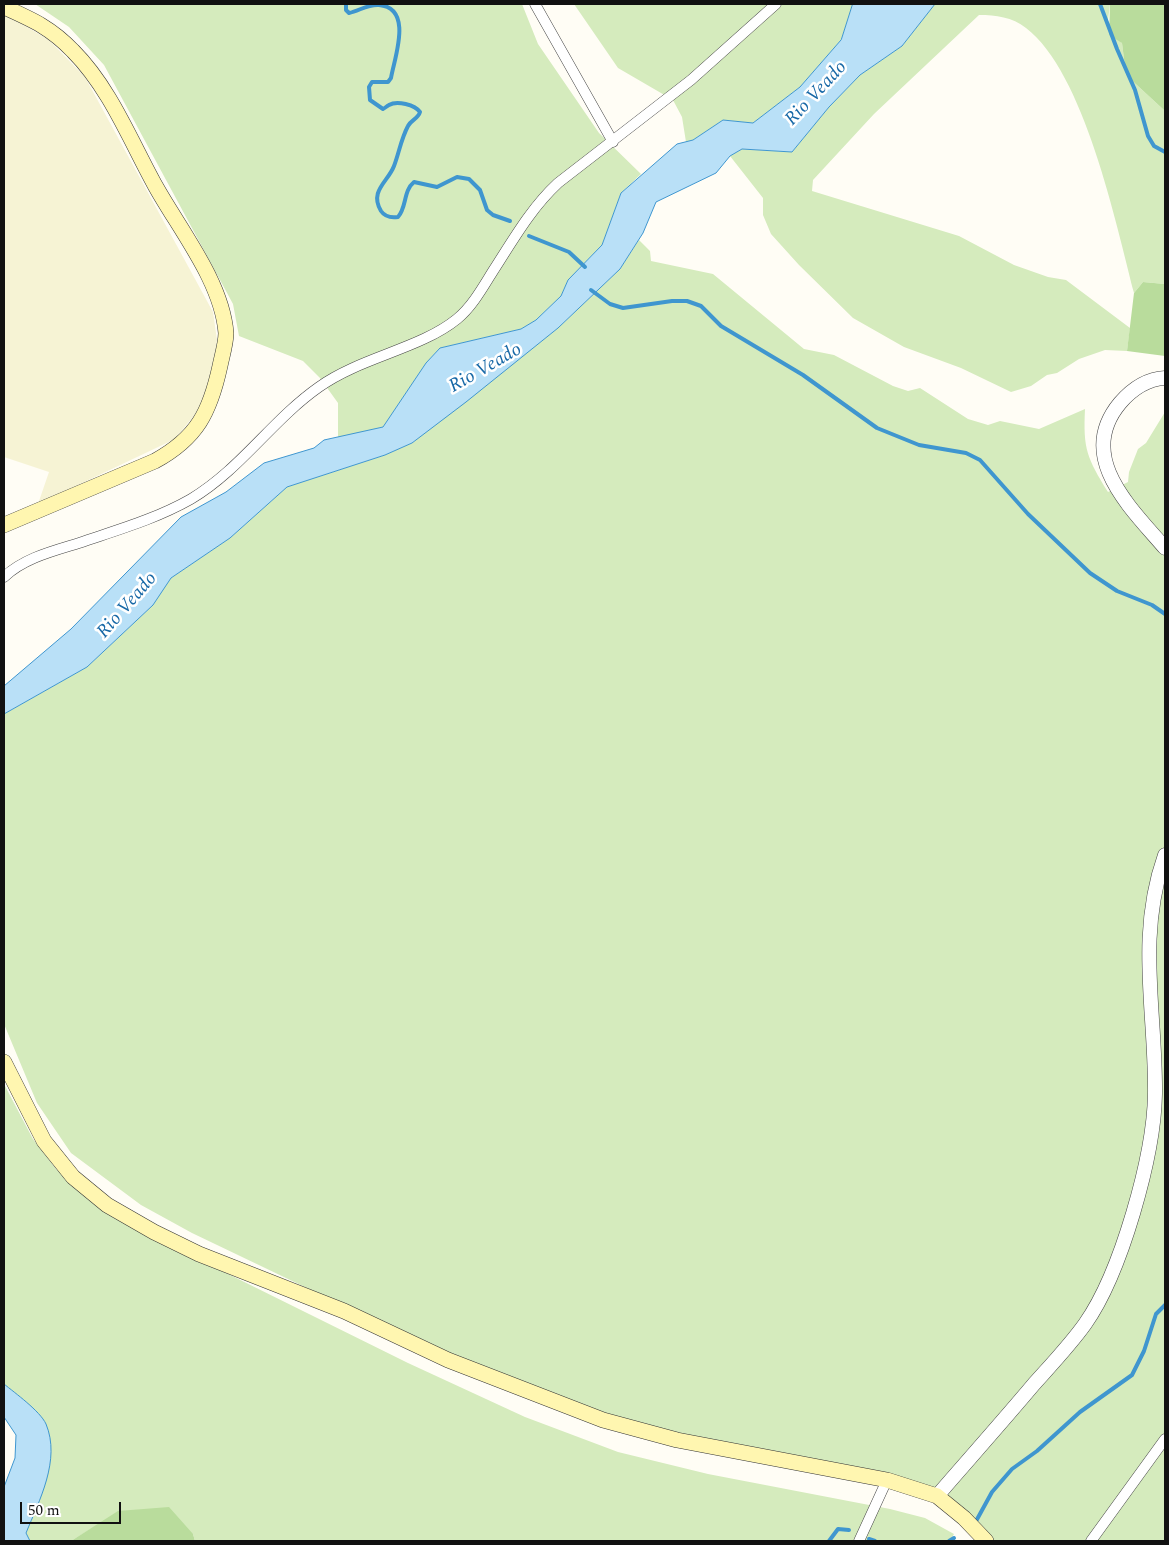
<!DOCTYPE html>
<style>
body{margin:0}
#map{position:relative;width:1169px;height:1545px;overflow:hidden;background:#fffdf5;font-family:Spectral,serif}
canvas{display:block}
.frame{position:absolute;inset:0;border:5px solid #111;pointer-events:none}
.scale{position:absolute;left:20px;top:1502px;width:101px;height:22px;box-sizing:border-box;border:2px solid #111;border-top:0;padding-left:6px;font-size:15px;line-height:18px;white-space:nowrap;color:#111;-webkit-text-stroke:4px #fff;paint-order:stroke}
</style>
<div id="map">
<canvas width="1169" height="1545"></canvas>
<div class="frame"></div>
<div class="scale">50 m</div>
</div>
<script>
const g = document.querySelector('canvas').getContext('2d');
g.lineJoin = 'round';
function fill(path, color) { g.fillStyle = color; g.fill(path, 'evenodd'); }
function trace(path, color, width, dash) { g.strokeStyle = color; g.lineWidth = width; g.lineCap = dash ? 'butt' : 'round'; g.setLineDash(dash || []); g.stroke(path); }
function write(font, color, halo, rows, align = 'center') {
  g.font = font + ' Spectral,serif'; g.lineWidth = 5; g.setLineDash([]); g.textBaseline = 'middle'; g.strokeStyle = halo; g.fillStyle = color; for (const [text, x, y, turn = 0] of rows) {
    g.save(); g.translate(x, y); g.rotate((+turn || 0) * Math.PI / 180); g.textAlign = isNaN(turn) ? turn : align; if (halo) g.strokeText(text, 0, 0); g.fillText(text, 0, 0); g.restore();
  }
}
const farmland = new Path2D(`
 M4,13L49,40L85,77L213,312L217,340L215,367L201,407L175,439L38,504L49,472L4,457Z`);
const green = new Path2D(`
 M35,4H522L538,44L599,133L641,174L621,193L602,245L568,280L561,296L536,320L521,329L440,348L426,363L383,427L338,438V403L320,378L303,361L239,336L233,304L104,65L69,27Z
 M574,4H853L841,40L800,87L753,123L723,120L693,140L686,142L682,117L673,100L618,68Z
 M935,4H1110L1108,21L1122,43L1126,75L1165,111V284L1143,282L1134,293C1116,223 1084,72 1026,28C1012,17 996,15 979,15L874,114L813,180L812,191L959,236L1014,265L1048,277L1066,280L1130,328L1127,351L1105,350L1079,359L1057,373L1047,375L1031,386L1011,392L961,368L904,347L853,318L799,265L771,234L763,215V198L730,156L742,149L792,152L829,107L860,75L902,46Z
 M639,240L650,251L651,261L713,274L804,349L834,355L893,386L908,391L920,388L968,419L988,425L1000,421L1039,429L1085,409C1083,449 1087,458 1108,492L1128,482L1129,472L1138,449L1146,443L1165,412V1541H990L942,1504L905,1491L606,1424L334,1301L192,1233L141,1205L71,1153L37,1103L4,1024V714L87,667L153,605L171,578L230,538L287,487L385,455L412,443L558,328L620,269Z
 M4,1084L33,1139L56,1169L76,1186L210,1265L408,1363L525,1417L618,1452L708,1474L890,1509L925,1518L954,1534L950,1541H195L193,1534L102,1522L71,1541H30L26,1533L45,1423L4,1384Z`);
const forest = new Path2D(`
 M1110,4H1165V111L1126,75L1122,43L1109,35Z
 M1143,282L1165,284V356L1127,351L1134,293Z
 M169,1507L193,1534L195,1541H71L118,1511Z`);
const water = new Path2D(`
 M853,4H935L902,46L860,75L829,107L792,152L742,149L730,156L716,173L656,202L643,233L620,269L558,328L466,402L412,443L385,455L287,487L230,538L171,578L153,605L87,667L4,714V686L71,629L181,517L226,492L264,463L314,448L324,440L383,427L426,363L440,348L521,329L536,320L561,296L568,280L602,245L621,193L677,144L693,140L723,120L753,123L800,87L841,40Z
 M4,1384C15,1393 40,1411 46,1424C61,1460 39,1501 26,1533L30,1541H4V1487L15,1458L16,1435L4,1417Z`);
const stream = new Path2D(`
 M346,4V10L349,13C359,11 368,4 379,5C414,8 394,59 391,78L388,82H372L369,87L370,100L383,109C385,108 387,106 389,105C397,100 415,105 420,112C418,119 411,120 408,126C401,139 399,153 394,166C388,182 369,191 381,211C385,217 391,218 398,217C407,207 403,191 414,182L437,187L457,177L469,179L480,190L487,210L493,215L510,221
 M1100,4L1117,49L1135,90L1148,136L1154,146L1165,152
 M529,236L569,252L585,267
 M591,290L610,304L623,308L672,301H687L701,306L721,326L803,375L877,428L919,445L966,453L980,460L1028,514L1090,573L1117,591L1152,605L1165,614
 M975,1523L992,1492L1012,1469L1037,1451L1080,1412L1132,1375L1144,1351L1156,1314L1165,1305
 M869,1539L875,1541
 M829,1541L838,1529L849,1530
 M949,1541L954,1538`);
const minor = new Path2D(`
 M535,4L613,142
 M4,577C24,558 53,551 79,543C117,530 156,519 191,499C241,469 272,420 319,387C361,357 420,349 457,319C472,307 483,287 493,271C513,240 531,208 558,183L691,80L776,4
 M859,1541L887,1480
 M1091,1541L1165,1439`);
const tertiary = new Path2D(`
 M1165,378C1146,379 1132,389 1120,403C1075,457 1131,508 1165,548
 M937,1496C969,1459 1002,1422 1034,1384C1051,1365 1070,1345 1085,1324C1121,1273 1154,1156 1155,1094C1156,1011 1136,937 1165,855`);
const secondary = new Path2D(`
 M4,7C33,20 51,28 73,51C110,88 131,142 156,187C180,230 222,282 226,333C226,343 222,356 220,366C210,412 197,438 155,461L4,525
 M4,1062L44,1141L73,1177L107,1205L154,1232L199,1254L344,1311L448,1360L603,1420L677,1440L887,1480L937,1496L964,1518L986,1541`);
const waterNames = [
 ["Rio Veado",817,94,-47],
 ["Rio Veado",486,369,-30],
 ["Rio Veado",128,606,-49]
];
fill(farmland, '#f6f3d4');
fill(green, '#d5ebbd');
fill(forest, '#b9dc9c');
fill(water, '#b9e0f7');
trace(water, '#3f96cf', 1);
trace(stream, '#3f96cf', 4);
trace(minor, '#444', 11);
trace(tertiary, '#444', 15);
trace(secondary, '#333', 16);
trace(minor, '#fff', 10);
trace(tertiary, '#fff', 14);
trace(secondary, '#fff6b0', 15);
write('italic 19px', '#1768a6', '#fff', waterNames);
</script>
